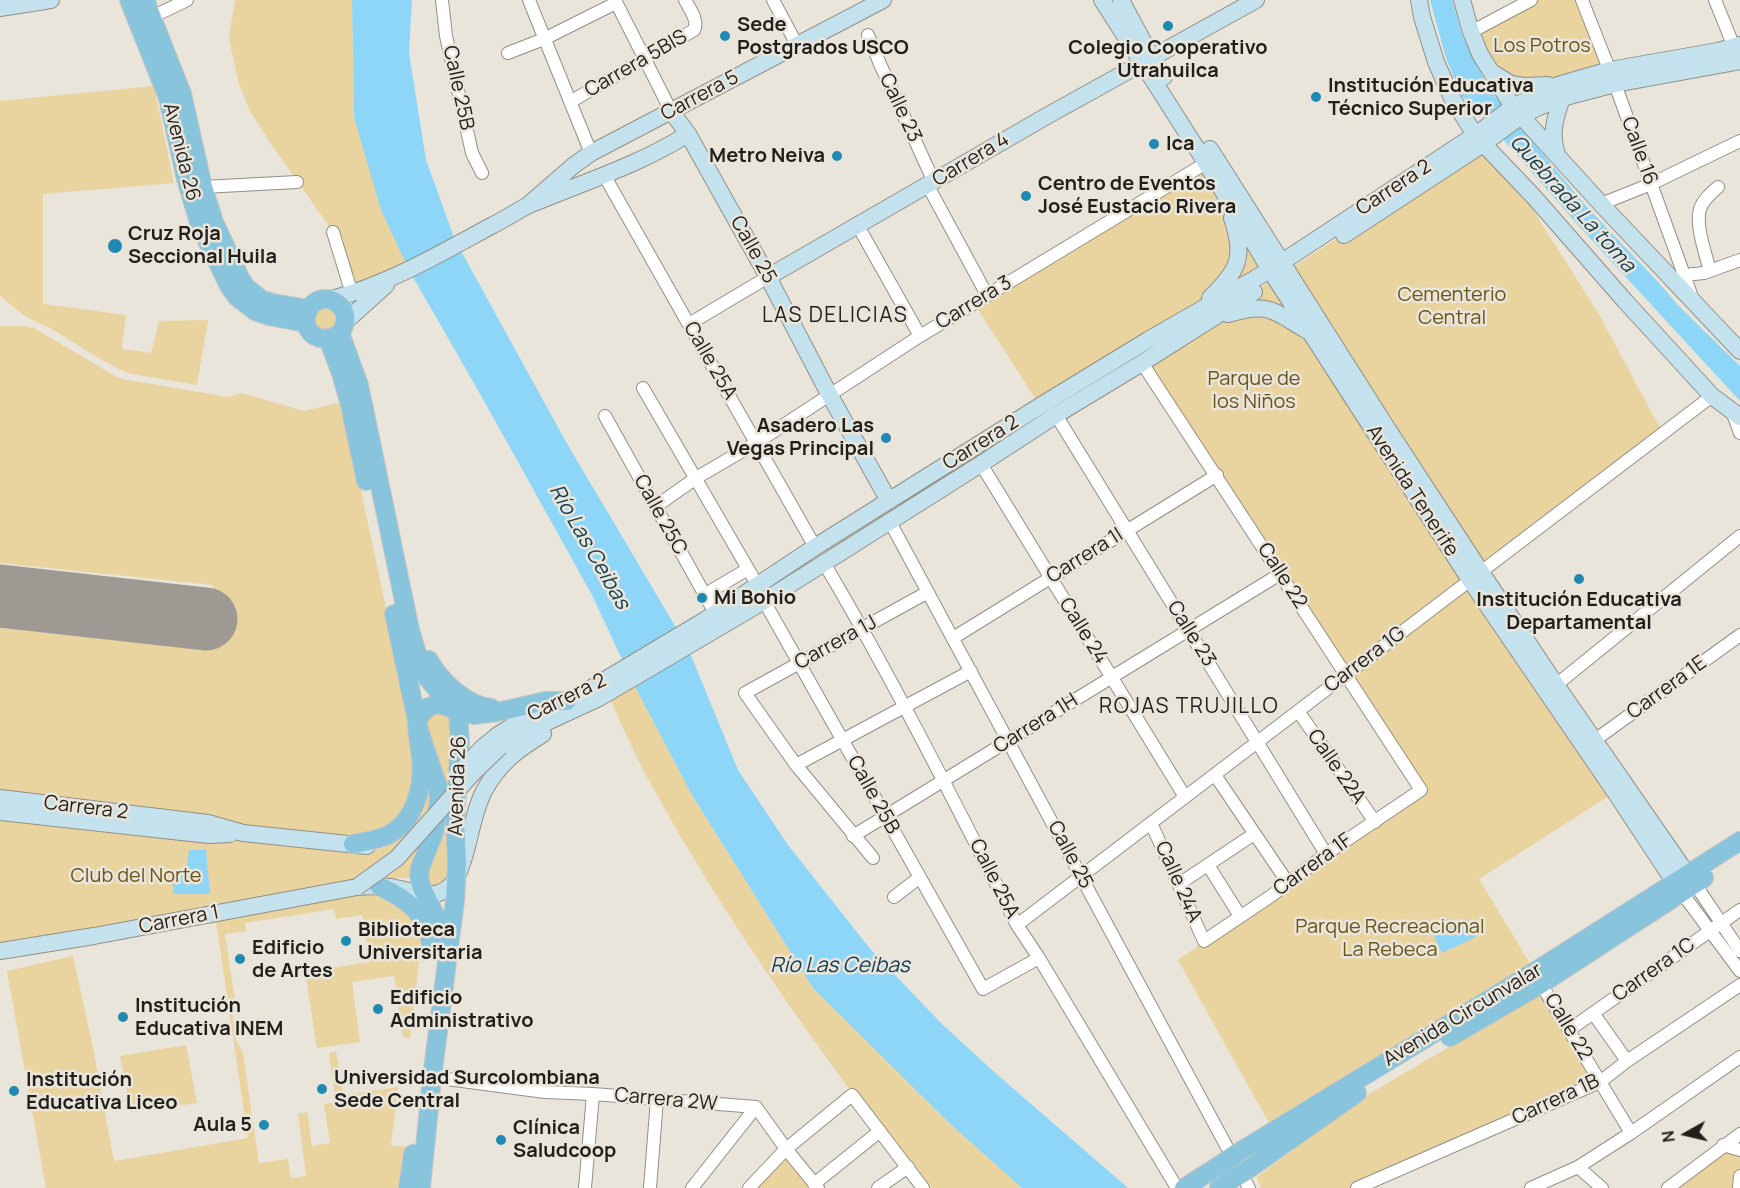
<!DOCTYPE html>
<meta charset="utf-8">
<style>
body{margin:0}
#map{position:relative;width:1740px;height:1188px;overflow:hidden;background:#e9e5db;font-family:Manrope,sans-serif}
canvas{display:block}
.north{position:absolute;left:1656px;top:1104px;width:60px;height:60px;-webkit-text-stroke:4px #e9e5db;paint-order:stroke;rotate:262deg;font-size:16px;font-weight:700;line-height:24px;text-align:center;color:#211f1b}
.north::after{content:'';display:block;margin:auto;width:21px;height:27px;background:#211f1b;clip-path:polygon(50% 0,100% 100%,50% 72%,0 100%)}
</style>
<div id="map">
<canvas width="1740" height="1188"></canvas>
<div class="north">N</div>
</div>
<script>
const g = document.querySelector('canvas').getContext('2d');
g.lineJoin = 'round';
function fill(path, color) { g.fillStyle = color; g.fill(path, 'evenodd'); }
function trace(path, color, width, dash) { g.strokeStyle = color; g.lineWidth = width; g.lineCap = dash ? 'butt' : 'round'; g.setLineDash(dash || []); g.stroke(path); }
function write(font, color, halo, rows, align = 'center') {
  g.font = font + ' Manrope,sans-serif'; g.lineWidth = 5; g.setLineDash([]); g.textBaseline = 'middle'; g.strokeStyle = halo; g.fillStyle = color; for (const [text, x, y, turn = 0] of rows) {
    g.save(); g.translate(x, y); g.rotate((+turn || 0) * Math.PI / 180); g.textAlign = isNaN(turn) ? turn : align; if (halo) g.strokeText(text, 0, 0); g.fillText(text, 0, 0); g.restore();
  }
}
const green = new Path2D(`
 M235,0H352L354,117L409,270L352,294L333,232L271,144L250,111L238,81L229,38Z
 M1532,0H1582L1610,70L1517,102L1477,29Z
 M154,86L174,183L43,194V304L126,315L122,349L151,353L159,321L208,320L197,385L127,373L105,362L50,328L26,317L0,296V101Z
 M1483,144L1525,197L1601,318L1661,430L1483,572L1287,271Z
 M1206,163L1270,270L1040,406L974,303Z
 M1275,278L1615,792L1479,879L1534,970L1273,1130L1178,960L1426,789L1142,363Z
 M313 319a12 12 0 1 1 24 0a12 12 0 1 1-24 0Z
 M0,326H23L34,328L115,376L123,379L228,397L241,393L304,411L342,402L393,640L421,759L413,808L365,852C405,847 413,822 430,791C429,808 428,826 421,842C417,854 410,865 409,878H399L360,885L395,895L437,956L420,954L410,1039L403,1036L394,976L352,982L360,1042L317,1048L305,972L370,962L362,915L336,919L334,909L245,923L246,931L225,934L236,1007L232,1012L236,1040L243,1053L259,1163L288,1159L291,1178L306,1176L298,1114L307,1112L312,1146L330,1143L324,1104L336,1102L329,1053L336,1051L343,1095L398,1087L391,1145L414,1148L408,1188H46L7,971L73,956L93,1048L114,1161L248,1138L215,915L0,952V628L204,650L213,585L0,563Z
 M632,681L693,797L813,988L948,1122L1022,1188H924C823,1057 726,922 647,777C633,751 621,722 608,695Z
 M445,711L455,725L448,878L435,887L429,883L427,876L446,790C445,780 444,771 440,762C436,750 419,729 427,717C430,712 440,712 445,711Z
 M1542,992L1598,1080L1356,1188H1261L1257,1177L1359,1100Z
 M186,1045L197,1103L131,1112L120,1056Z
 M1740,1134V1188H1670Z
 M789,1149L817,1188H752Z`);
const water = new Path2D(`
 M352,0H412L409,53L426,160L455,240L566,442L687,646L738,770L788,845L871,950L941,1023L993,1071L1128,1188H1022L948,1122L813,988L693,797L632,681L592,595L483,399L409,270L381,210L354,117Z
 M1430,0H1452L1463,38L1489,89L1587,207L1659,283L1677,304L1740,366V401L1577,224L1487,121L1461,95L1446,58Z
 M189,850H206L210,894H173V873H186Z
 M1468,920L1476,937L1442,953L1434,936Z`);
const runway = new Path2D(`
 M0,596L206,619`);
const street = new Path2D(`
 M442,0L446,36L472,153L482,173
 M529,0L591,153
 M615,0L671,111
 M773,0L797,45
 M1582,0L1615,84L1692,297
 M1715,0L1734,47
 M152,17L187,0
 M1471,32L1531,0
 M868,35L880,64L934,182
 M508,53L544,39L616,3
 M570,102L694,30C699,21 690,9 685,0
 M604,175L815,547
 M928,186L987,295
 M203,187L297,182
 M1601,204L1651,184L1740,141
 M858,226L920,336
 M333,232L352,294
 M1710,271C1706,255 1695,225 1700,209C1703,200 1711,193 1718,187
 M1685,275L1704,273L1740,260
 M689,324L768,277
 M1142,363L1421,790L1326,854L1271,896L1204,941L1151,823
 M643,388L758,586
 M1732,411L1740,433
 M1056,415L1326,854
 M605,416L715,613
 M981,464L1185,797
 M655,507L696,478L756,443L920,336L1206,163
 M890,522L1249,1188
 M824,563C894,681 955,803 1017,925L1039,958L1177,1188
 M704,595L748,569
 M764,601L983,989L1039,958
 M953,638L1217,475
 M1556,685L1740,536
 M1298,711L1375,822
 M1595,740L1740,635
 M796,765L971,671
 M1215,775L1288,883
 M853,836L1280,574
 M873,858L796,765L745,693L928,592
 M1208,865L1240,916
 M1179,884L1254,834
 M1695,884L1740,951
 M1682,893L1740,971
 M894,897L920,877
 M1017,925L1712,396
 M1541,984L1631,1133
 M1593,1013L1627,1061
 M1569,1030L1740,910
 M432,1077L545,1092L593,1094L756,1107
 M756,1107L786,1149L818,1188
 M1723,1145L1740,1150
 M1578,1167L1602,1188
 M814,1184L880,1131
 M585,1188L593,1094
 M650,1188L657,1099
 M692,1188L756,1107
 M749,1188L786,1149L852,1095L923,1188
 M878,1188L908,1167
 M1357,1188L1600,1082L1627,1061L1740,985
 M1531,1188L1578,1167L1631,1133L1740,1057
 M1668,1188L1740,1134
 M1739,1188L1740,1176`);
const secondary = new Path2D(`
 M1102,0L1206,163L1270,270L1470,580L1615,792L1681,892
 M1121,0L1152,58L1164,77
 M1419,0L1422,17L1436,62L1452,98L1475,135L1534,197L1625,301L1712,396L1740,417
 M1462,0L1471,32L1480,54L1513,107L1601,204L1740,351
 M0,8L51,0
 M1493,73L1511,84L1524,86L1548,85
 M671,111L688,134L768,277L829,394L889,501
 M1210,149L1387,428L1481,572L1556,685L1694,884
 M1557,154C1550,134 1555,118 1562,98
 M527,206L573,166L591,153L883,0
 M1344,235L1483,144L1521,116L1539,107L1562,98L1615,84L1740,61
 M768,277L1045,117L1256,0
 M1210,298C1239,270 1245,257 1232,218
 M332,299C389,284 441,253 493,225C505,219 517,211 529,205C582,183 639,165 688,134
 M1228,314C1269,302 1272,310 1306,330
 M346,321L386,285
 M498,735L530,715L578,696L705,620L815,547L1040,406L1148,340L1270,270L1481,131L1513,107L1558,85L1610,70L1718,51L1740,45
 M500,747L519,735L599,698L764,601L981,464L1056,415L1142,363L1254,292
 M0,798L208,823L243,833L367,846
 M0,812L209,835L230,834
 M0,951L94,936L357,887C368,886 379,886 390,887C404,889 426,898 439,893C446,890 453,885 456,878C470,851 470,818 484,791C499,763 517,750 543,734`);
const primary = new Path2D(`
 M129,0L168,98L186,179L200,226L229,286L237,297L255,311L269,316L306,323
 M145,0L182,94L203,187L214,222L240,278L246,287L262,300L273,303L308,309
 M340,333C330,341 315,341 308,329C305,323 305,316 308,311C319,285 360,306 340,333L359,385L410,630L419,660L425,675L458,715L460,742L455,821L457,863L455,901L432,1077L421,1188
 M328,339L341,373L349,401L366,481
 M394,614L419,730L438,787L439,800L434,833L420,868L419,876L421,886L436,917L439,929L438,951
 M429,660C441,682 466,705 491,708
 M353,844C364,842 377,840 388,835C415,822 424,785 421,758C420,746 417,734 417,722L420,716L428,707L438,704L474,715L497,712L546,701H567
 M379,886C409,900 425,912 432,947
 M1450,1037L1541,984L1704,878
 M1241,1151L1534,972L1740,841
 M1250,1168L1357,1093
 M408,1188L413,1154
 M1184,1188L1223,1163
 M1219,1188L1232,1179`);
const secondaryBridge = new Path2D(`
 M456,776L482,748L498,735
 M357,887L397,858L473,773L500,747`);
const primaryBridge = new Path2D(`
 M1223,1163L1241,1151
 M1232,1179L1250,1168`);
const markers = [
 [1168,26,6,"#1e8ab1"],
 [725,36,6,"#1e8ab1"],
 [1316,97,6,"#1e8ab1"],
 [1154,144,6,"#1e8ab1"],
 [837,156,6,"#1e8ab1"],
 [1026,196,6,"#1e8ab1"],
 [115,246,8,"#1e8ab1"],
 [886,438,6,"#1e8ab1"],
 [1579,579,6,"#1e8ab1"],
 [702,598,6,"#1e8ab1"],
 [346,941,6,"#1e8ab1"],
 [240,959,6,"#1e8ab1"],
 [378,1009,6,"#1e8ab1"],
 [123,1017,6,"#1e8ab1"],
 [322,1089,6,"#1e8ab1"],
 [14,1091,6,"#1e8ab1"],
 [264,1125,6,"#1e8ab1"],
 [501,1140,6,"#1e8ab1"]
];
const poiNames = [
 ["Sede",737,25],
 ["Postgrados USCO",737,48],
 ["Colegio Cooperativo",1168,48,"center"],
 ["Utrahuilca",1168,71,"center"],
 ["Institución Educativa",1328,86],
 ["Técnico Superior",1328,109],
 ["Ica",1166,144],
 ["Metro Neiva",825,156,"right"],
 ["Centro de Eventos",1038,184],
 ["José Eustacio Rivera",1038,207],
 ["Cruz Roja",128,234],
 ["Seccional Huila",128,257],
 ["Asadero Las",874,426,"right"],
 ["Vegas Principal",874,449,"right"],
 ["Mi Bohio",714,598],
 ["Institución Educativa",1579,600,"center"],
 ["Departamental",1579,623,"center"],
 ["Biblioteca",358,930],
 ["Universitaria",358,953],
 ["Edificio",252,948],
 ["de Artes",252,971],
 ["Edificio",390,998],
 ["Administrativo",390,1021],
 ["Institución",135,1006],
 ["Educativa INEM",135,1029],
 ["Universidad Surcolombiana",334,1078],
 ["Sede Central",334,1101],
 ["Institución",26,1080],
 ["Educativa Liceo",26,1103],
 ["Aula 5",252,1125,"right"],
 ["Clínica",513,1128],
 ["Saludcoop",513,1151]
];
const parkNames = [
 ["Los Potros",1542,46],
 ["Cementerio",1452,295],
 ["Central",1452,318],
 ["Parque de",1254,379],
 ["los Niños",1254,402],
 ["Club del Norte",136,876],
 ["Parque Recreacional",1390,927],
 ["La Rebeca",1390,950]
];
const streetNames = [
 ["Carrera 5BIS",636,64,-30],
 ["Calle 25B",458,88,78],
 ["Carrera 5",700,96,-28],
 ["Calle 23",900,108,65],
 ["Calle 16",1639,151,70],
 ["Avenida 26",181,152,76],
 ["Carrera 4",971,160,-31],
 ["Carrera 2",1394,188,-33],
 ["Calle 25",753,250,61],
 ["Carrera 3",974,303,-31],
 ["Calle 25A",710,361,60],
 ["Carrera 2",981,443,-32],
 ["Avenida Tenerife",1412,491,57],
 ["Calle 25C",660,515,61],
 ["Carrera 1I",1085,556,-32],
 ["Calle 22",1282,576,57],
 ["Calle 24",1083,631,58],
 ["Calle 23",1191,634,58],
 ["Carrera 1J",836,643,-29],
 ["Carrera 1G",1365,660,-37],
 ["Carrera 1E",1667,688,-36],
 ["Carrera 2",567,698,-26],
 ["Carrera 1H",1036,724,-32],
 ["Calle 22A",1336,767,55],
 ["Avenida 26",458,786,-88],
 ["Calle 25B",873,795,61],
 ["Carrera 2",86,808,7],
 ["Calle 25",1070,855,62],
 ["Carrera 1F",1313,865,-36],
 ["Calle 25A",994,879,63],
 ["Calle 24A",1178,882,66],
 ["Carrera 1",179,920,-11],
 ["Carrera 1C",1654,970,-35],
 ["Avenida Circunvalar",1463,1015,-31],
 ["Calle 22",1568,1027,59],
 ["Carrera 2W",666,1100,5],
 ["Carrera 1B",1556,1100,-25]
];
const waterNames = [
 ["Quebrada La toma",1572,204,48],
 ["Río Las Ceibas",589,547,60],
 ["Río Las Ceibas",840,966]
];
const neighbourhoodNames = [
 ["LAS DELICIAS",835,316],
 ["ROJAS TRUJILLO",1189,707]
];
fill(green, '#e9d39e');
fill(water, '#8dd6f7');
trace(runway, '#9e9a93', 63);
trace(street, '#938f86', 14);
trace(secondary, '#938f86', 18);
trace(primary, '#c5c5c4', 20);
trace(street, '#fff', 12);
trace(secondary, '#c4e2ed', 16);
trace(primary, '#88c4dc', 18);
trace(secondaryBridge, '#938f86', 18, []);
trace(primaryBridge, '#c5c5c4', 20, []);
trace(secondaryBridge, '#c4e2ed', 16);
trace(primaryBridge, '#88c4dc', 18);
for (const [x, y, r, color] of markers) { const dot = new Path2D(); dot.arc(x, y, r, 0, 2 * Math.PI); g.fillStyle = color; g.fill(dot); trace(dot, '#e9e5db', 2); }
write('bold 20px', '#211f1b', '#e9e5db', poiNames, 'left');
write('20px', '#6b5517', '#e9e5db', parkNames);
write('20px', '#211f1b', '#e9e5db', streetNames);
write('italic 21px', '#164052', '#e9e5db', waterNames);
g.letterSpacing = '1.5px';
write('21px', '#211f1b', '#e9e5db', neighbourhoodNames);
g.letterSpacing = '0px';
</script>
